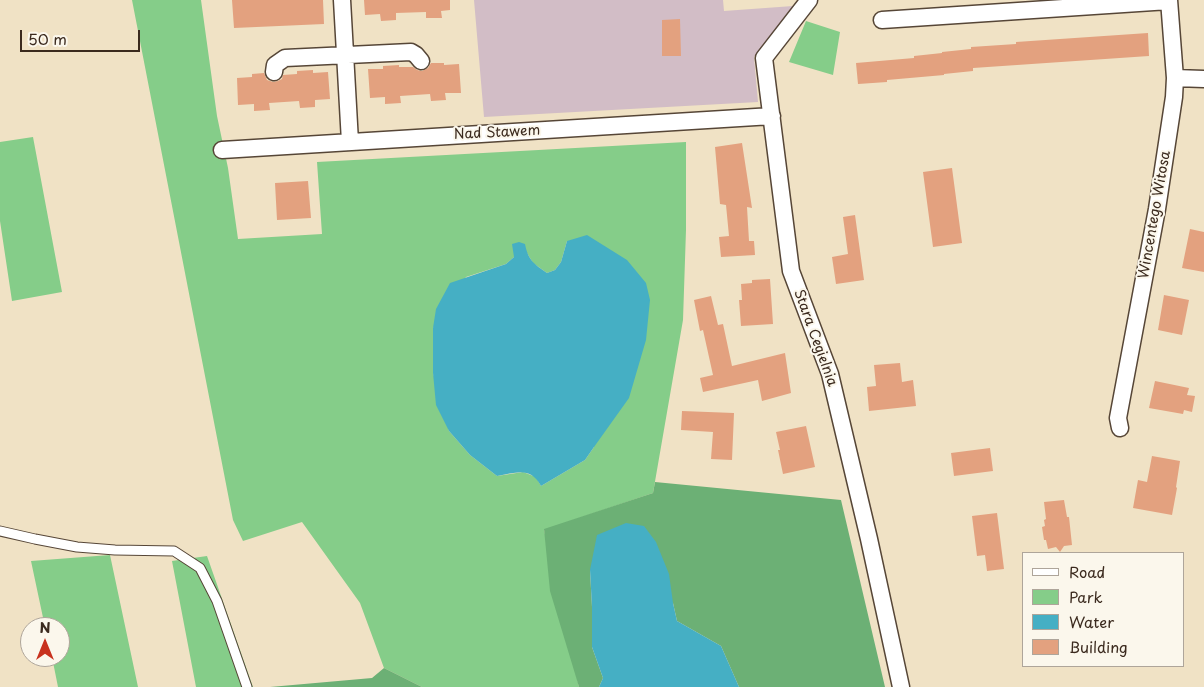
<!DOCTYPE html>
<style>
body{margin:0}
#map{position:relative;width:1204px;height:687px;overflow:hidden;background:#f0e2c5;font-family:"Playpen Sans",sans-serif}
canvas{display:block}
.legend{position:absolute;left:1022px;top:552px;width:162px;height:115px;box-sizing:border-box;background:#fbf7ec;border:1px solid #aea59a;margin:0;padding:6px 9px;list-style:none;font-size:15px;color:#3b2a1e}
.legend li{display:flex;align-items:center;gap:10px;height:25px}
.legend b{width:25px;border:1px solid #aea59a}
.north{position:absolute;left:20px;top:617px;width:50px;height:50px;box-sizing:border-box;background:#fbf7ec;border:1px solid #aea59a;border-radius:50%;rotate:0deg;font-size:14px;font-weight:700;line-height:20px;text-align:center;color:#3b2a1e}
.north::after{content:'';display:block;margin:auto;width:18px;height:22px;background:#c8321e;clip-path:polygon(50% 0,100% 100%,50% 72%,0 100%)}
.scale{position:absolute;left:20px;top:30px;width:120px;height:22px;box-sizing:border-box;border:2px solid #3b2a1e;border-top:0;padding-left:6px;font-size:15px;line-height:18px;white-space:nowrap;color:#3b2a1e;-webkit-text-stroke:4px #fbf7ec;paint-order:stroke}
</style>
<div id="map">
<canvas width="1204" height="687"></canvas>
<ul class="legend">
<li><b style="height:6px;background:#fff"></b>Road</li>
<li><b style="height:14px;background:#85cd89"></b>Park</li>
<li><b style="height:14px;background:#45afc4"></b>Water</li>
<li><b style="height:14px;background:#e3a17f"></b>Building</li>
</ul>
<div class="north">N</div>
<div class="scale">50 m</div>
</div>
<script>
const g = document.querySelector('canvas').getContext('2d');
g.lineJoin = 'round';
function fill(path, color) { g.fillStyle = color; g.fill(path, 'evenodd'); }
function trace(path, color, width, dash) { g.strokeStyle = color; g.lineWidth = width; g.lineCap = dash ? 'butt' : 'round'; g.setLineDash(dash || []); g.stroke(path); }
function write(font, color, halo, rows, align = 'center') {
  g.font = font + ' "Playpen Sans",sans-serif'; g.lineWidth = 4; g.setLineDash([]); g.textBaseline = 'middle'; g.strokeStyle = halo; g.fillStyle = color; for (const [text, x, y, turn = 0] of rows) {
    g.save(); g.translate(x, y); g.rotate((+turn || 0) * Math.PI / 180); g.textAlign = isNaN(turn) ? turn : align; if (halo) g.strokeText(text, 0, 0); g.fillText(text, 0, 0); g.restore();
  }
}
const industrial = new Path2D(`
 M474,0H723L724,11L793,6L754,57L758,102L484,117Z`);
const green = new Path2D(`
 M132,0H201L217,116L228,168L238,239L322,234L317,162L686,142V230L683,320L653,493L544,530L579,687H422L384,668L360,603L302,522L243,541L233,520ZM567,241L594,447L585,460L541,486L536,477L523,472L497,476L470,455L449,431L433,373V328L466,277L506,264L514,257L527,253L533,263L547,273L555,270L561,262Z
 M806,21L840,32L833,75L789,62Z
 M33,137L62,292L12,301L0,221V142Z
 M110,555L138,687H58L52,657H60V627H45L31,561Z
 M207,556L253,687H196L172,561Z`);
const forest = new Path2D(`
 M655,482L841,500L885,687H739L721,646L677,621L673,603L590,570L592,607V647L603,678L599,687H579L550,591L544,529L653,493Z
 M384,668L422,687H270L372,678Z`);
const water = new Path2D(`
 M587,235L627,260L646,283L650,300L646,340L629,398L594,447L585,460L541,486C530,466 516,473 497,476L470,455L449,431L436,405L433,373V328L436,309L450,283L506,264L514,257L512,244L519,242L525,244C528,260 534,264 547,273L555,270L561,262L567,241Z
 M626,523L644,526L656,542L669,574L673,603L677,621L721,646L739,687H599L603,678L592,647V607L590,570L597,535Z`);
const building = new Path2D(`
 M232,0H323L324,24L234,28Z
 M364,0H450V10L441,11L442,18H426V12L396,13V20L381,21L380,14L365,15Z
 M680,19L681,56H662V20Z
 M1148,33L1149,56L973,68V71L944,74V75L887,80V82L858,84L856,63L914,58V56L942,53V52L971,49V47L1016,44V42Z
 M431,63H444V65L459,64L461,93H445L446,100L431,101L430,94L400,96L401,103L385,104V97L370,98L368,69H383V66L399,65V67H413L417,70L422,71L428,68Z
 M313,70V73L328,72L330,99L315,100V107L300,108L299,101L269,103L270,110L254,111V104L238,105L237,78L252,77V74L264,73L267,80L273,82L278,81L282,79L283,75L297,74V71Z
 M742,143L752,208L747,207L749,241H754L755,255L721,257L719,237L729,236L726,205L720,204L715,147Z
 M952,168L962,243L933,247L923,172Z
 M308,181L311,218L277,220L275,183Z
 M855,215L864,280L836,284L832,257L848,254L843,217Z
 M1190,229L1204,232V272L1182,268Z
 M770,279L773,324L741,326L739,300H742L741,284L752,283V280Z
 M1164,295L1189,300L1182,335L1158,330Z
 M711,296L718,325L723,324L732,366L785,353L791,393L762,401L758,380L703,392L700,378L713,375L703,330L700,331L694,300Z
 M900,363L902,382L913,380L916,406L869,411L867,387L876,386L874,365Z
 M1155,381L1189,388L1187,395L1195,396L1192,412L1184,410L1183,414L1149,408Z
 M682,411L734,413L732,460L711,459L713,432L681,430Z
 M806,426L815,467L783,474L778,450H780L776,432Z
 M990,448L993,471L954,476L951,453Z
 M1152,456L1180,461L1176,487L1177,488L1172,515L1133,508L1138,480L1147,482Z
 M1064,500L1067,517H1069L1072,545L1064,546L1060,552L1056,547L1048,549L1046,540H1044L1042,527L1045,526L1044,520L1046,519L1044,502Z
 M997,513L1004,569L987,571L985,555L977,556L972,516Z`);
const service = new Path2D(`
 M0,531L35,539L77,547L115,550L174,551L200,568L217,601L247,687`);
const minor = new Path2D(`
 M342,0L350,142
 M809,0L764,58L791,271L830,374L869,539L901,687
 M882,20L1169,1
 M274,72L275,65L285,58L411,52L416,55L421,61
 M1175,78L1204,79
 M222,150L772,116
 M1120,428L1118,418L1157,209L1174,97L1175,78L1169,0`);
const streetNames = [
 ["Nad Stawem",497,133,-3],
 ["Wincentego Witosa",1155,215,-80],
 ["Stara Cegielnia",815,338,70]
];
fill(industrial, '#d2bdc6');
fill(green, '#85cd89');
fill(forest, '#6cb075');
fill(water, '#45afc4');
fill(building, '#e3a17f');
trace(service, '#564637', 11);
trace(minor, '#564637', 19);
trace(service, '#fff', 9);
trace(minor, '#fff', 16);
write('14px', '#3b2a1e', '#fbf7ec', streetNames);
</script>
